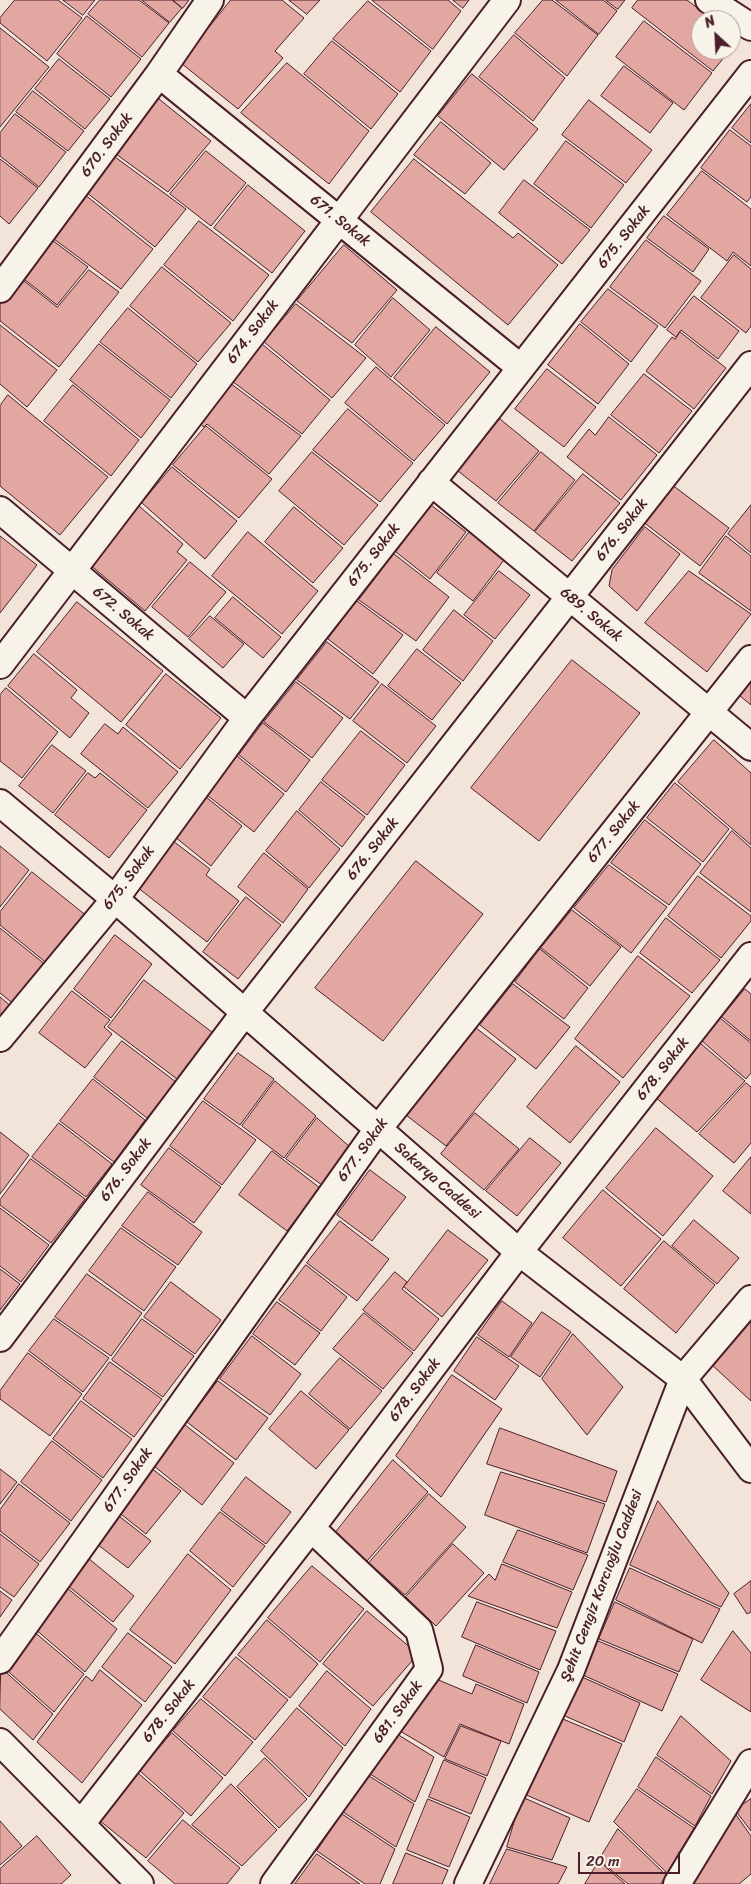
<!DOCTYPE html>
<meta charset="utf-8">
<style>
body{margin:0}
#map{position:relative;width:751px;height:1884px;overflow:hidden;background:#f3e4da;font-family:Sriracha,sans-serif}
canvas{display:block}
.north{position:absolute;left:691px;top:10px;width:50px;height:50px;box-sizing:border-box;background:#f7f3e8;border:1px solid #b29e9c;border-radius:50%;rotate:335deg;font-size:14px;font-weight:700;line-height:20px;text-align:center;color:#4a1f2b}
.north::after{content:'';display:block;margin:auto;width:18px;height:22px;background:#4a1f2b;clip-path:polygon(50% 0,100% 100%,50% 72%,0 100%)}
.scale{position:absolute;left:578px;top:1852px;width:102px;height:22px;box-sizing:border-box;border:2px solid #4a1f2b;border-top:0;padding-left:6px;font-size:15px;line-height:18px;white-space:nowrap;color:#4a1f2b;-webkit-text-stroke:4px #f7f3e8;paint-order:stroke}
</style>
<div id="map">
<canvas width="751" height="1884"></canvas>
<div class="north">N</div>
<div class="scale">20 m</div>
</div>
<script>
const g = document.querySelector('canvas').getContext('2d');
g.lineJoin = 'round';
function fill(path, color) { g.fillStyle = color; g.fill(path, 'evenodd'); }
function trace(path, color, width, dash) { g.strokeStyle = color; g.lineWidth = width; g.lineCap = dash ? 'butt' : 'round'; g.setLineDash(dash || []); g.stroke(path); }
function write(font, color, halo, rows, align = 'center') {
  g.font = font + ' Sriracha,sans-serif'; g.lineWidth = 5; g.setLineDash([]); g.textBaseline = 'middle'; g.strokeStyle = halo; g.fillStyle = color; for (const [text, x, y, turn = 0] of rows) {
    g.save(); g.translate(x, y); g.rotate((+turn || 0) * Math.PI / 180); g.textAlign = isNaN(turn) ? turn : align; if (halo) g.strokeText(text, 0, 0); g.fillText(text, 0, 0); g.restore();
  }
}
const building = new Path2D(`
 M15,0H58L82,18L47,61L0,23V18Z
 M63,0H95L83,15Z
 M100,0H139L169,23L142,57L88,14Z
 M142,0H172L182,8L170,22Z
 M173,0H189L183,8Z
 M231,0H282L304,18L275,51L283,58L238,109L181,63Z
 M289,0H320L307,14Z
 M372,0H448L461,11L433,49Z
 M453,0H469L463,8Z
 M543,0H552L598,35L567,76L515,33Z
 M556,0H603L617,11L599,34Z
 M606,0H625L618,9Z
 M638,0H687L713,20H701V50H730L713,71L632,8Z
 M368,1L431,51L400,92L333,39Z
 M87,16L141,59L111,97L57,54Z
 M644,21L712,73L684,110L616,57Z
 M0,28L49,67L0,127Z
 M514,35L565,78L533,121L479,77Z
 M332,41L398,94L371,129L304,74Z
 M59,59L110,99L85,129L35,89Z
 M287,63L369,131L329,184L241,113Z
 M624,66L673,103L650,133L601,96Z
 M472,74L538,129L504,170L438,116Z
 M33,91L84,131L68,151L16,112Z
 M159,99L211,141L168,192L116,154Z
 M589,100L652,150L626,183L562,135Z
 M751,104V143L732,128Z
 M15,114L66,152L39,187L0,156V133Z
 M441,122L491,163L465,194L414,155Z
 M730,130L751,146V197L747,202L701,168Z
 M566,141L624,185L591,228L534,184Z
 M206,151L246,183L211,226L170,194Z
 M115,157L186,209L155,247L86,192Z
 M0,159L38,188L9,224L0,216Z
 M414,159L513,238L518,233L558,265L508,325L371,212Z
 M702,171L751,209V266L733,252L727,261L667,215Z
 M524,180L590,230L562,264L499,213Z
 M248,185L305,231L272,273L214,228Z
 M84,194L153,249L121,289L50,236Z
 M664,216L709,249L693,272L647,238Z
 M199,221L269,275L233,321L164,265Z
 M48,237L88,267L57,305L19,275Z
 M646,240L701,281L665,328L610,287Z
 M344,245L397,290L352,343L297,301Z
 M734,255L751,269V326L746,333L701,298Z
 M162,267L231,323L198,362L130,306Z
 M89,270L119,292L59,367L0,321V301L19,277L57,307Z
 M608,289L658,326L631,362L581,322Z
 M694,296L739,331L718,359L681,330L676,337L667,330Z
 M393,298L430,330L391,377L355,345Z
 M296,304L366,358L332,398L264,342Z
 M128,308L197,364L171,398L100,342Z
 M580,324L629,364L598,404L548,365Z
 M0,325L57,370L27,407L0,384Z
 M436,327L490,372L447,424L394,378Z
 M680,332L726,368L694,409L646,371L672,337L675,339Z
 M99,344L170,400L141,438L70,380Z
 M262,344L330,400L302,434L232,381Z
 M376,367L445,425L414,461L345,403Z
 M547,369L596,407L564,447L515,409Z
 M644,374L692,411L659,453L611,415Z
 M230,383L301,436L269,474L207,424L204,427L198,422Z
 M73,385L139,440L111,476L44,421Z
 M8,395L108,477L60,535L0,486V406Z
 M348,409L413,463L380,502L313,450Z
 M609,417L657,455L621,500L567,457L589,429L595,435Z
 M500,419L539,451L496,501L458,471Z
 M206,426L272,479L239,518L173,465Z
 M312,452L378,505L344,545L279,491Z
 M541,452L575,480L534,531L498,503Z
 M172,467L237,521L205,559L142,503Z
 M583,474L620,503L572,561L535,532Z
 M671,484L729,528L700,566L642,521Z
 M431,505L466,532L430,579L396,552Z
 M751,505V553L728,534Z
 M139,506L183,544L177,552L187,560L145,611L89,564Z
 M294,507L343,548L313,583L265,542Z
 M475,525L510,552L473,601L437,573Z
 M645,527L680,554L637,611L609,586L612,570Z
 M248,532L318,591L282,634L212,576Z
 M0,536L37,565L0,613Z
 M726,536L751,556V611L699,573Z
 M394,554L449,597L416,641L359,600Z
 M190,562L226,592L188,637L152,607Z
 M499,571L530,595L495,639L464,615Z
 M689,571L751,614L707,672L645,623Z
 M233,597L281,637L263,658L215,618Z
 M357,601L403,635L373,674L328,639Z
 M77,602L163,671L121,722L37,652Z
 M454,610L493,641L463,681L423,650Z
 M210,616L244,644L223,668L189,639Z
 M327,642L379,682L350,719L297,680Z
 M417,649L461,683L432,720L388,686Z
 M34,654L77,690L71,698L89,713L70,738L8,686Z
 M572,660L640,713L539,841L471,788Z
 M166,674L221,718L180,769L126,725Z
 M296,682L343,718L312,758L264,722Z
 M751,682V705L740,696Z
 M382,684L436,726L407,763L353,721Z
 M6,688L58,732L22,778L0,761V695Z
 M263,723L310,760L286,792L239,755Z
 M105,724L118,734L123,727L178,772L148,808L81,754Z
 M361,731L405,765L367,815L322,780Z
 M714,740L751,773V845L678,782Z
 M52,745L86,771L53,813L19,786Z
 M237,756L284,794L254,832L207,795Z
 M88,773L95,778L100,773L147,810L109,858L55,815Z
 M321,782L365,817L342,847L299,810Z
 M675,783L729,829L703,862L647,818Z
 M206,797L242,826L211,866L175,837Z
 M297,811L340,849L309,888L266,851Z
 M645,820L701,864L669,905L611,863Z
 M732,831L751,848V912L700,873Z
 M173,841L210,869L206,875L239,901L207,942L137,887Z
 M0,846L29,870L0,907Z
 M264,853L308,889L283,923L238,887Z
 M416,861L483,914L383,1041L315,988Z
 M609,865L667,907L631,953L574,908Z
 M32,872L88,917L49,965L0,925V912Z
 M698,876L751,916V921L721,958L668,916Z
 M246,897L281,925L238,979L203,952Z
 M572,910L621,947L590,986L541,948Z
 M666,918L720,960L692,993L640,953Z
 M0,928L47,966L15,1005L0,993Z
 M115,935L152,964L111,1018L74,989Z
 M540,949L588,988L564,1019L515,982Z
 M638,956L690,996L623,1078L575,1039Z
 M144,980L213,1033L177,1079L108,1027Z
 M513,984L570,1027L536,1069L480,1025Z
 M745,989L751,994V1041L722,1017Z
 M72,991L110,1020L104,1027L112,1034L85,1068L39,1033Z
 M0,997L13,1008L0,1025Z
 M720,1018L751,1043V1073L746,1079L702,1041Z
 M476,1028L516,1059L446,1146L406,1115Z
 M122,1041L176,1082L147,1118L94,1077Z
 M700,1043L745,1081L697,1132L655,1097Z
 M576,1046L620,1082L570,1143L527,1107Z
 M238,1053L274,1079L240,1125L204,1099Z
 M93,1079L145,1120L114,1162L60,1121Z
 M275,1081L316,1116L284,1158L242,1126Z
 M746,1083L751,1087V1143L734,1163L699,1134Z
 M203,1101L256,1140L222,1185L170,1146Z
 M475,1113L519,1149L484,1190L441,1154Z
 M317,1118L350,1147L322,1185L286,1159Z
 M59,1123L112,1164L86,1197L32,1157Z
 M656,1128L713,1176L663,1236L606,1188Z
 M0,1132L29,1155L0,1194Z
 M530,1138L561,1163L517,1216L486,1191Z
 M169,1148L221,1187L194,1223L141,1185Z
 M272,1151L320,1188L287,1231L239,1195Z
 M751,1157V1214L723,1191Z
 M31,1159L85,1199L51,1243L0,1205V1200Z
 M370,1170L406,1197L372,1241L337,1215Z
 M603,1190L661,1239L621,1286L563,1238Z
 M148,1192L202,1232L178,1265L122,1226Z
 M0,1208L49,1245L21,1282L0,1266Z
 M694,1220L739,1258L717,1284L672,1246Z
 M340,1221L389,1259L357,1301L307,1263Z
 M121,1228L176,1267L144,1311L89,1271Z
 M448,1230L488,1260L442,1317L404,1287Z
 M664,1241L715,1285L676,1333L624,1289Z
 M306,1265L347,1297L321,1331L279,1300Z
 M0,1269L20,1284L0,1310Z
 M395,1272L407,1282L402,1289L439,1319L414,1351L363,1310Z
 M87,1274L142,1313L111,1356L55,1317Z
 M171,1282L221,1320L195,1354L144,1317Z
 M502,1301L532,1323L509,1357L478,1335Z
 M277,1302L320,1333L295,1365L253,1334Z
 M542,1312L571,1332L540,1377L511,1357Z
 M364,1313L413,1353L383,1389L333,1349Z
 M54,1319L109,1358L83,1392L29,1351Z
 M142,1319L194,1356L163,1397L112,1360Z
 M751,1320V1401L711,1364Z
 M573,1334L623,1387L587,1435L542,1379Z
 M252,1336L301,1374L270,1415L220,1379Z
 M477,1337L519,1366L495,1400L454,1371Z
 M28,1353L82,1394L50,1436L0,1399V1391Z
 M340,1358L382,1391L350,1429L309,1394Z
 M110,1362L162,1399L134,1437L83,1399Z
 M452,1375L502,1409L441,1497L396,1456Z
 M218,1381L268,1418L236,1460L187,1422Z
 M301,1391L349,1430L316,1469L269,1429Z
 M81,1401L132,1439L103,1478L53,1439Z
 M185,1425L234,1463L202,1505L154,1466Z
 M500,1428L617,1471L606,1502L487,1464Z
 M52,1441L102,1480L71,1521L21,1482Z
 M393,1460L428,1492L367,1561L336,1532Z
 M151,1468L181,1491L146,1534L117,1511Z
 M0,1469L17,1482L0,1504Z
 M501,1472L605,1504L587,1553L485,1515Z
 M246,1477L291,1512L266,1544L221,1510Z
 M19,1484L70,1523L40,1562L0,1531V1510Z
 M429,1494L466,1527L405,1595L369,1563Z
 M658,1501L729,1593L721,1607L630,1565Z
 M220,1512L265,1546L233,1587L190,1551Z
 M115,1513L151,1541L128,1568L93,1541Z
 M518,1530L588,1555L573,1590L503,1562Z
 M0,1534L39,1564L14,1597L0,1587Z
 M453,1544L484,1573L436,1626L406,1597Z
 M188,1554L231,1590L175,1664L130,1630Z
 M88,1558L134,1596L113,1622L67,1585Z
 M502,1564L572,1592L557,1628L468,1596L489,1574L495,1580Z
 M312,1566L364,1609L320,1662L268,1618Z
 M630,1568L720,1609L702,1643L616,1600Z
 M751,1581V1612L747,1614L734,1594Z
 M66,1587L117,1629L85,1672L34,1628Z
 M0,1591L12,1600L0,1617Z
 M477,1602L556,1631L540,1670L462,1637Z
 M615,1602L693,1639L679,1672L599,1639Z
 M367,1611L418,1654L373,1706L323,1664Z
 M267,1620L318,1664L290,1698L238,1655Z
 M32,1630L84,1674L54,1712L2,1666Z
 M733,1631L751,1653V1712L701,1680Z
 M128,1633L172,1667L145,1702L102,1667Z
 M598,1641L678,1674L662,1711L583,1675Z
 M476,1645L539,1672L527,1703L463,1676Z
 M236,1657L288,1700L255,1740L203,1697Z
 M1,1668L53,1714L33,1740L0,1709Z
 M100,1670L142,1705L82,1783L37,1742L86,1676L92,1681Z
 M327,1671L371,1709L345,1746L299,1706Z
 M582,1677L640,1703L624,1742L565,1716Z
 M436,1679L472,1694L476,1684L524,1704L509,1744L460,1724L444,1757L400,1731Z
 M201,1699L253,1742L225,1776L173,1731Z
 M297,1708L343,1748L309,1797L261,1751Z
 M681,1716L731,1761L712,1794L657,1755Z
 M563,1719L622,1744L589,1822L524,1794Z
 M461,1726L501,1741L487,1776L445,1759Z
 M172,1733L223,1778L191,1816L140,1771Z
 M397,1734L434,1757L415,1802L370,1774Z
 M656,1757L711,1796L695,1826L638,1787Z
 M265,1758L307,1799L279,1828L237,1787Z
 M444,1760L486,1778L471,1814L429,1797Z
 M138,1773L184,1813L146,1858L99,1820Z
 M369,1776L414,1804L396,1847L343,1812Z
 M231,1784L277,1830L242,1866L192,1825Z
 M637,1789L694,1828L667,1873L614,1822Z
 M522,1797L570,1818L552,1860L507,1847Z
 M428,1799L470,1817L449,1867L407,1850Z
 M751,1799V1831L735,1810Z
 M734,1812L751,1836V1874L739,1884H688Z
 M342,1814L395,1849L380,1884H365L317,1851Z
 M183,1820L240,1868L227,1884H175L148,1861Z
 M0,1821L22,1846L0,1865Z
 M618,1829L666,1875L661,1884H628L599,1860Z
 M37,1836L71,1875L61,1884H0V1869Z
 M507,1849L567,1867L558,1884H490Z
 M406,1853L448,1870L442,1884H393Z
 M317,1854L360,1884H295Z
 M599,1861L625,1884H585Z`);
const minor = new Path2D(`
 M709,0L751,27
 M159,74L521,368
 M0,289L159,74L210,0
 M431,482L751,747
 M0,510L247,718
 M0,665L507,0
 M0,803L115,899L519,1252L683,1379L751,1469
 M0,1038L115,899L247,718L751,74
 M0,1338L245,1012L751,365
 M0,1660L378,1129L751,659
 M0,1742L140,1884
 M81,1824L311,1528L519,1252L751,956
 M274,1884L429,1669L419,1630L311,1528
 M468,1884L571,1670L683,1379L751,1299
 M677,1884L751,1763`);
const streetNames = [
 ["670. Sokak",107,145,-53],
 ["671. Sokak",340,221,39],
 ["675. Sokak",624,237,-52],
 ["674. Sokak",253,332,-53],
 ["676. Sokak",622,530,-52],
 ["675. Sokak",374,555,-52],
 ["672. Sokak",123,614,40],
 ["689. Sokak",591,615,40],
 ["677. Sokak",614,832,-51],
 ["676. Sokak",373,849,-52],
 ["675. Sokak",129,878,-53],
 ["678. Sokak",663,1069,-52],
 ["677. Sokak",363,1150,-54],
 ["676. Sokak",126,1170,-53],
 ["Sakarya Caddesi",437,1181,41],
 ["678. Sokak",415,1390,-53],
 ["677. Sokak",128,1480,-55],
 ["Şehit Cengiz Karcıoğlu Caddesi",602,1586,-69],
 ["678. Sokak",169,1711,-52],
 ["681. Sokak",398,1712,-54]
];
fill(building, '#e2a7a1');
trace(building, '#4a1f2b', 1);
trace(minor, '#4a1f2b', 30);
trace(minor, '#f7f3e8', 26);
write('15px', '#4a1f2b', '#f7f3e8', streetNames);
</script>
